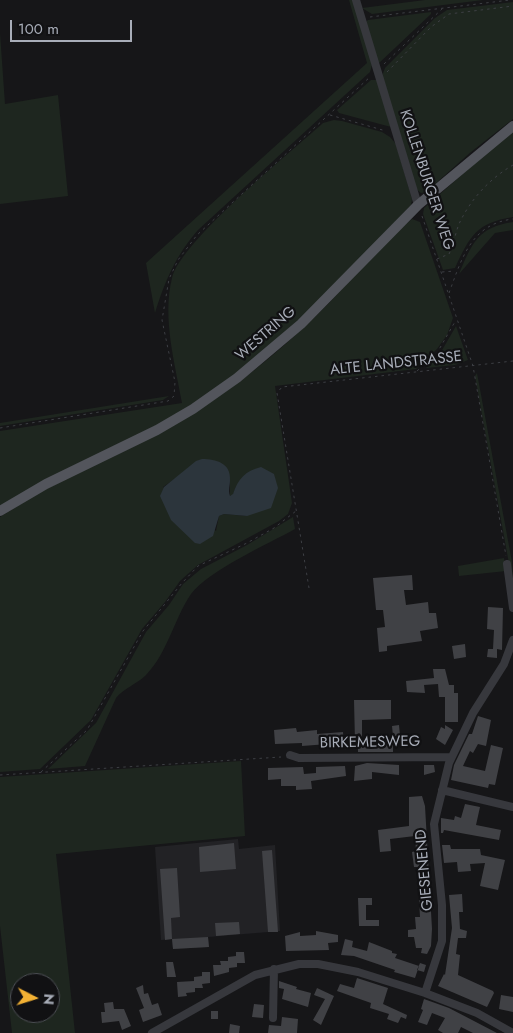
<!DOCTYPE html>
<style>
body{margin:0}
#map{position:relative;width:513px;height:1033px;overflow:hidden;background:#161618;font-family:Jost,sans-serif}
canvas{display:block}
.north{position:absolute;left:10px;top:973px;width:50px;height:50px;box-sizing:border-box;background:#111113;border:1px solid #4d4f55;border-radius:50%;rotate:95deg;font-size:14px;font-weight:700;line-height:20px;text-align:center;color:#a8adb8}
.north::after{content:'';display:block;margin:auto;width:18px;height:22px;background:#f2b134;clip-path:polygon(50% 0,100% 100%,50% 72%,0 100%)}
.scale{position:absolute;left:10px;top:20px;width:122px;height:22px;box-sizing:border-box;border:2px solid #a8adb8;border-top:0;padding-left:6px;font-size:15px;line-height:18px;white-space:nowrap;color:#a8adb8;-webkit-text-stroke:4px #111113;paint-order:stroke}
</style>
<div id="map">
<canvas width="513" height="1033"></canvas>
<div class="north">N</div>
<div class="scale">100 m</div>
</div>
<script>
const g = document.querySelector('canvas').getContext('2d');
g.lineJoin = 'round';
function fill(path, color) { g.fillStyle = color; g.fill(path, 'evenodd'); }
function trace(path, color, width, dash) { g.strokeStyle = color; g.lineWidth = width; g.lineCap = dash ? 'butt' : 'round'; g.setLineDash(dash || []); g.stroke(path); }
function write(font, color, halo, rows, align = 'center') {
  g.font = font + ' Jost,sans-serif'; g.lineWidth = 4.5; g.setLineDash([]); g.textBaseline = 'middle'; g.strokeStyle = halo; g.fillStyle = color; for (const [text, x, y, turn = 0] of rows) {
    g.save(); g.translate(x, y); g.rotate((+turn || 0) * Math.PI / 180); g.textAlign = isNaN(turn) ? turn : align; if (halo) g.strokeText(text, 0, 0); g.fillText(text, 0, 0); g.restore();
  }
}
const built = new Path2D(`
 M238,839L239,849L275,845L280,931L208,937L209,947L173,949L172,939L161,940L155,847Z`);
const green = new Path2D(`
 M349,0H354L372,65L370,72L198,230C176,255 165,281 155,313L146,263L367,63Z
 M425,0H483L372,14L362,8Z
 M513,2V119L471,152L426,192L421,193L415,188L382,76L385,68L435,18L447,10Z
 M431,12V14L378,64L366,22L368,20Z
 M0,33L5,104L58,95L68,196L0,204Z
 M371,80H377L391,127L339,113L337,110Z
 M334,120L342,121L382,132L390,137L396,144L412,199L411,205C350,268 291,337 219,387C151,434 73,468 0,506V431L182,403C175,363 162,318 172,278C181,241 291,152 323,123Z
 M513,130V217C476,223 470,236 455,268L443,270L423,214L424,208Z
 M412,219L420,222L453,318L447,335L437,349L416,369L275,386L292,503L288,514L279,521L198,565L180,581L165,602L142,629L91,720L40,769L0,772V517L35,495L203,407C249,377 290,342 329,303C356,275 382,243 412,219ZM176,478L230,480V496L233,495L236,487L247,516L224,514L219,516L216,531L163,487Z
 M513,222V230L495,233L459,274C472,243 478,227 513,222Z
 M456,326L468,360L455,365L426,368L441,352Z
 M477,373L512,562L513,586L475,376Z
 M169,396L163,400L0,426V423Z
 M293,517L295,529C268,544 208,571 191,594C174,619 168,652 146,675C137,684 124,688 116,698L85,766L48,769L96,723L146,632L169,605L183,584L201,569L247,545Z
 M504,558L506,571L459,576L458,566Z
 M241,761L245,836L56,854L75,1033H12L0,926V777ZM20,983H50V1013H20Z`);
const water = new Path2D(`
 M202,459C216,459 231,463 230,480C230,486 228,490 230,496L233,494C238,479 245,471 261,467L274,474L278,488L271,508L247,516L224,514L219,516L213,536L200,544L195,543L171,520L160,496L164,487L196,461Z`);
const building = new Path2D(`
 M412,575L413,590H404L406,605L428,602L429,613H436L438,628L420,631L422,641L387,646V651L379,652L377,628L385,627L383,610H376L373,578Z
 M488,607L503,608L502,650L497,649V658L487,657L488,649H493L494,630L487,629Z
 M465,644L466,657L454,659L452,646Z
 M433,669H445L449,685H454V693H458V722H445V697H439L438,684L424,685L425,693L407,692L406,681L434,678Z
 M354,700H391V719L362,720V742L393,740V752H358V742H355Z
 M478,716L491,720L486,746L478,744L473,753L470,751L463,766L485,771L491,745L503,748L495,785L489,784L488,788L451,780L454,765L469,734H472Z
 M399,725L400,736H393L392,726Z
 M445,725L453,730L445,745L436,739L441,727L445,729Z
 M296,728L297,732L317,730V734L343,732L344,747L328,748V744L302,746V743L275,744L274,730Z
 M367,763L399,765V775L372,772V779L354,781L355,766Z
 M424,765H434L435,772L424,775Z
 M345,766L346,776L311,781L312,789L296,790V786H281V779L268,780V768L303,767L304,774L316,773V767Z
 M422,796L425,806L432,929L431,946L427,954L421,953L422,948H416L414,937H408V930L416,929L415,917H420L418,880H422V867H414L412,852L416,851L415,836L390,839L391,851L380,852L378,830L409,826V797Z
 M465,804L480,807L476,825L501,830L499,840L444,830L443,833H441V818L454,820L455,816L461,818Z
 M234,843L236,869L200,872L199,847Z
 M442,845H450L451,849H480L481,855L505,860L498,890L480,886L485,863L470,864L471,871L458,872L457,862L444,863Z
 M272,850L278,932H268L262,851Z
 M177,868L180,917L171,918L172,939L165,940L160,869Z
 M462,894L463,912H459L460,929L467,931L466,938H458L456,954L460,955L458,975L493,991L494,993L487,1007L438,986L444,974L445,975L452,928L449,895Z
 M358,898H372V905H366V920H379V926H359Z
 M239,922L240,934L216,936L215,923Z
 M316,931L338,935V942L328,943L329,950L286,951L285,936L300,932V936L316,935Z
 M208,937L209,947L173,949L172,939Z
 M345,939L353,941L352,947L367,951L369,942L392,951V953L397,954L395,958L419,966L415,978L394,972L395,970L354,956L341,955Z
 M236,952H244L245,963H237V967L229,968V972L214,976L213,965H221L220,961H228V957L236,956Z
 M166,962H173L176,977H167Z
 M420,963L426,965L424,972L417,970Z
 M202,972H210V983L202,984L203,988H195V992L186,993L187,996L178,997L177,982L194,981V977L202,976Z
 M357,978L388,988L383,1004L407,1015L406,1019L401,1017L398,1023L387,1019L389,1014L370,1008L371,1003L337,991L340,984L354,988Z
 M279,981L297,987L296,989L311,993L308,1007L282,999L284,989L279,988Z
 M143,985L144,994L148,993L152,1005L158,1003L162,1015L143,1022L139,1010L144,1008L136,988Z
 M317,988L334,996L321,1025L313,1020L325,999L314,995Z
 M501,995L513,997V1012L499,1009Z
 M424,999L449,1008L497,1033H473L461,1027L458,1033H443L438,1030L445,1018L432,1013L427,1025L418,1022L423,1010L421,1009Z
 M113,1002L114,1009H124L131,1026L122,1030L119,1021L102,1023L101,1012H105L104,1003Z
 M254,1004L264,1005L263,1018L252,1017Z
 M211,1011H218V1019H211Z
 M282,1017L298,1019L297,1033H268L269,1025L281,1026Z
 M230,1024L240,1026L239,1033H229Z`);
const path = new Path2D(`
 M370,17L510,0
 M384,64L443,8
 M387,72L431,27L449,14L513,6
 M330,115L386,131
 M422,216L473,366L506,556
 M437,259L449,254C454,244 455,234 459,224C470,200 489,179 513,165
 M442,272L455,271
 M449,293C462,258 471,224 513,219
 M417,371L437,353L456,320
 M0,428L168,401L174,396L175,382L162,320L169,279L178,260L197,235L370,77
 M309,588L277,393L282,387L513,361
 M41,772L87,730L143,631L182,583L198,566L247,543L274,528L296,511
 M0,775L281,757`);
const minor = new Path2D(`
 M356,0L418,205
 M507,564L513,608
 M290,755L299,758L451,757
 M442,790L513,807
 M425,993L442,941V905L434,824L449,763L473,713L504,664L513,640
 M273,1018L274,969
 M152,1033L255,975L299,964H318L358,972L425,993L477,1013L513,1033`);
const major = new Path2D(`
 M0,511L46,484L157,430L193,409L237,378L301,324L418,205L513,126`);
const streetNames = [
 ["KOLLENBURGER WEG",426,180,72],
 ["WESTRING",266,334,-41],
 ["ALTE LANDSTRASSE",396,364,-6],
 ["BIRKEMESWEG",370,743,-1],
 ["GIESENEND",425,870,-95]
];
fill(built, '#222225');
fill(green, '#1e261f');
fill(water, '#2c353c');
fill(building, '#404145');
trace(path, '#3d3f44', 1, [2.5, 4]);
trace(minor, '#37383d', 8);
trace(major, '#53555c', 10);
write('15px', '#a8adb8', '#111113', streetNames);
</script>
